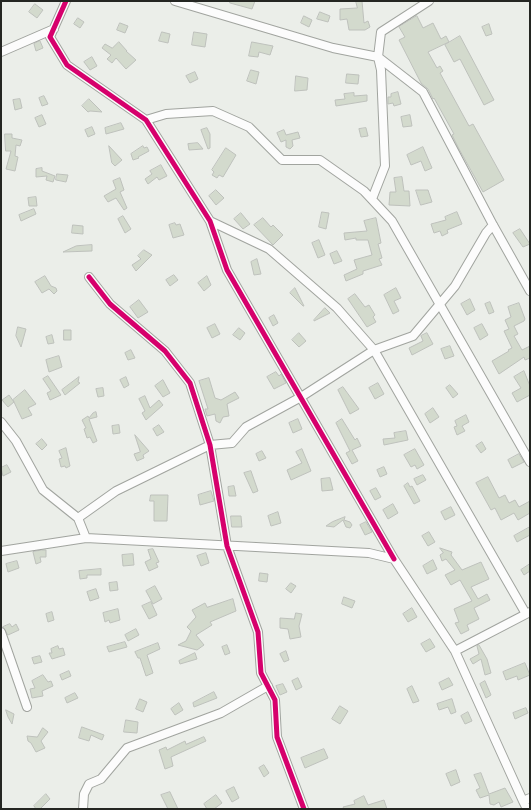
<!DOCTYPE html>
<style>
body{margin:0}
#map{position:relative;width:531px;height:810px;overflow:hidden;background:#ebeee9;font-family:"DejaVu Sans",sans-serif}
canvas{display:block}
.frame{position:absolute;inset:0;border:2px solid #242622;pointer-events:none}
</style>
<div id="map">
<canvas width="531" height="810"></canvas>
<div class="frame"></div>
</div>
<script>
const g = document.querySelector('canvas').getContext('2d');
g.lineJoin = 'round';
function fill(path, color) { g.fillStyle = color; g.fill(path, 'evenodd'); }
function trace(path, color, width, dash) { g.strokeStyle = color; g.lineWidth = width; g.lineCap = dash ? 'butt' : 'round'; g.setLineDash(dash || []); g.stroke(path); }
const building = new Path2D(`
 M230,1H255L252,9L230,3Z
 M356,1H362L364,23L368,21L370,27L365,30H349L347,19L340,20V9L357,8Z
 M35,4L43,10L37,18L29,12Z
 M320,12L330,16L328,22L317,19Z
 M304,16L312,20L309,27L301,23Z
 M417,16L423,28L433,23L441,39L446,36L449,42L428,52L437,68L440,66L443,71L440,73L469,126L473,124L504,180L483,192L459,149L452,135L454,134L434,98L433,99L428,89L421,83L399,40L405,37L399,27Z
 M78,18L84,22L80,28L74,24Z
 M120,23L128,26L125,33L117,30Z
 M489,24L492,34L486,36L482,27Z
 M162,32L170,34L168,43L159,41Z
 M194,32L207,34L205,47L192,45Z
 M460,36L494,100L484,105L460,59L454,62L445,45Z
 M40,41L43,48L36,51L34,44Z
 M119,42L127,51H126L136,60L126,69L116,58L112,63L107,59L111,55L102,48L105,44L112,48Z
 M252,42L273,46L270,55L259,52L258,57L249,56Z
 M92,57L97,66L90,70L84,62Z
 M251,70L259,72L256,84L247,81Z
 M195,72L198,79L190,83L186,76Z
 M347,74L359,75L358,84L346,83Z
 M296,76L308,78L307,90L295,91Z
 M398,92L401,104L394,106L393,103L388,104V97H391V94Z
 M354,93V96L367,95V101L336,106L335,100L345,99L344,94Z
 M44,96L48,104L42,106L39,98Z
 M20,99L22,108L15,110L13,100Z
 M89,99L102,112L90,111L88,112L82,106Z
 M42,115L46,124L39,127L35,118Z
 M410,115L412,126L403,127L401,117Z
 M121,123L124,129L106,134L105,128Z
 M92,127L95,134L88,137L85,130Z
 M207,128L210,134V148L208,149L201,130Z
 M366,128L368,136L361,137L359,129Z
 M284,130L286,135L298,132L300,138L292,140L293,146L290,149L286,147V140L281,142L277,133Z
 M5,134H12V138L22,140L20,146L16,145L15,156L18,157L15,171L6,169L11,151H6Z
 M198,143L203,149L189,150L188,144Z
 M109,146L122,160L115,166L112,163Z
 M143,146L144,148L147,147L149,151L138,157L139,158L133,160L131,154Z
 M423,147L432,168L425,171L421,161L411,165L407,155Z
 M226,148L236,155L223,177L219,175L217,178L212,175L214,172L212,170Z
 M161,165L167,176L159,180L157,177L148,184L145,179L152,174L150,171Z
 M42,168V171L55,176L53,182L46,180L47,176L36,177V169Z
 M57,174L68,175L66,182L56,180Z
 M402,177L404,191H409L410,206L389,205L390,192H396L394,178Z
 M120,178L124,190L120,192L127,208L124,210L116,198L108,202L104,196L116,189L113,181Z
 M216,190L224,198L216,205L209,196Z
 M416,190H428L432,202L421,205Z
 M36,197L37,206H29L28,198Z
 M34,209L36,214L21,221L19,215Z
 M322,212L329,213L326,229L319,227Z
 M457,212L462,224L447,230L448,233L442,236L440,231L434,233L431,224L446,220L445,217Z
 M241,213L250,224L243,229L234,219Z
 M123,216L131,229L125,233L118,219Z
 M263,218L271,227L273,225L283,235L273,245L254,225Z
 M376,218L381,243L378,244L382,258L379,259L382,265L363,271V274L346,281L344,275L357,269L354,260L372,255L368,240H356V238L345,240L344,233L367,231L364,221Z
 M175,223L176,225L180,224L184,235L173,238L169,225Z
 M73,225L83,226V234L72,233Z
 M520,229L530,244L523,247L513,233Z
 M319,240L325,255L318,258L312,243Z
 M92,245V251L63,252L76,246Z
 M144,250L152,255L136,271L132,265L141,259L138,256Z
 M337,251L342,261L334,264L330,254Z
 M257,259L261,274L254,275L251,262Z
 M174,275L178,280L170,286L166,280Z
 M45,276L51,286L56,288L57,291L54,294L49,289L42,293L35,282Z
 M207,276L211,285L204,291L198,283Z
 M295,288L304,306H303L290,293Z
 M396,288L401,298L394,301L399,311L393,314L384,295Z
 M355,294L365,307L369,305L375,315L373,317L376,322L367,327L348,299Z
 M470,299L475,310L467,315L461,304Z
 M139,300L148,312L138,318L130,307Z
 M490,302L494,312L489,314L485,304Z
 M519,303L525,319L524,321L514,326L518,334L514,336L522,350L530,346V358L525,360L524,357L499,374L492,361L509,351L508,350L512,348L504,331L509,329L505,320L511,317L508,307Z
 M325,308L330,313L314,321V320Z
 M274,315L278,323L273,326L269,318Z
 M215,324L220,334L212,338L207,328Z
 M482,324L488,335L480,340L474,328Z
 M18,327L26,329L21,347L16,336Z
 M239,328L245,333L240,340L233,335Z
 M64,330H71V340H64Z
 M299,333L306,341L299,347L292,340Z
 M427,333L433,344L412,355L409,348L423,341L421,336Z
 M52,335L54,343L48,344L46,337Z
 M450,346L454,356L445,359L441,349Z
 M131,350L135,358L128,360L125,353Z
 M59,356L62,367L49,372L46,360Z
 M524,371L530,386V395L517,402L512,393L521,388L514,377Z
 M276,372L279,376L281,374L286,383L274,389L267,377Z
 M48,376L61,395L50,400L47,393L51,391L43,379Z
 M79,377L78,382L80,383L65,395L62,390Z
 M126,377L129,385L124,388L120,380Z
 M209,378L215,398L221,400L235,392L239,398L227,404L229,416L223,417L220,423L216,421L215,414L207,416L205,409H208L199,381Z
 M163,380L170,393L163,397L155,386Z
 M378,383L384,394L375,399L369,388Z
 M450,385L458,394L453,398L446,388Z
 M343,387L359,409L350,414L338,390Z
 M103,388L104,396L98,397L96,389Z
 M25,390L36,404L28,408L32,415L22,419L14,402L8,407L2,400L9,395L14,402L13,400Z
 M145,396L150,408L159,400L163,405L146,420L142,413L145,411L139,399Z
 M433,408L439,417L430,423L425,414Z
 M96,412L97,417L89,419L97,441L93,443L90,437L87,438L84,429L86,428L82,420L88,416L89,418L93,413Z
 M466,415L469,422L462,426L465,431L457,435L454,427L457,426L455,421Z
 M298,419L302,429L293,433L289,423Z
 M342,419L355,440L357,438L361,446L352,450L358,461L352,464L346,453L350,451L336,423Z
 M119,425L120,433L113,434L112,426Z
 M159,425L164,432L157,436L153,429Z
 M406,431L408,440L384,445L383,439L395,438L394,433Z
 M135,435L149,451L143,455L144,458L137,461L134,454L140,452Z
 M42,439L47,445L42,450L36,444Z
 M482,442L486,449L481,453L476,446Z
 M66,448L70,466L66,468L65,466L61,467L59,459L62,458L59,451Z
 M302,449L311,471L291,480L287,470L302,463L296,452Z
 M415,449L424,465L417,469L415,465L411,467L404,455Z
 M262,451L266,458L259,461L256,454Z
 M519,454L524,462L512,468L508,460Z
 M7,465L11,472L3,476L1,468Z
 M384,467L387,474L380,477L377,470Z
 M251,471L258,491L253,493L244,473Z
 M423,475L426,480L417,485L414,479Z
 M488,477L499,498L505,495L509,503L515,500L519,507L530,501V513L518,520L514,513L501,520L495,508L491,510L476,483Z
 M330,478L333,490L322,491L321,479Z
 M408,483L410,487L412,486L420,501L414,504L404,486Z
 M234,486L236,496H229L228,487Z
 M376,488L381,497L375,500L370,491Z
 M211,491L214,501L200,505L198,495Z
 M151,495H168L167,521H154V501H150Z
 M393,504L398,513L388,519L383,510Z
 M451,507L455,515L445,520L441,512Z
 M278,512L281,523L271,526L268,516Z
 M231,516H241L242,527H232Z
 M345,517L344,520L350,522L352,525L350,528L346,527L343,520L334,527L326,526L332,522Z
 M366,522L372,532L365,535L360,525Z
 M530,527V535L517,542L514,536Z
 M429,532L435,542L428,546L422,536Z
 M440,548L452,552L451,555L462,570L481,562L489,579L471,587L478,599L487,594L490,600L474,608L479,619L467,625L469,630L461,634L455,623L459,622L454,609L472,601L460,580L451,585L445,575L455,570L446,559L442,561L440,555L443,553Z
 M153,549L159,562L156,563L158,567L149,571L145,562L151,559L148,550Z
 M42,550H46V557H40L41,562L36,564L33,552Z
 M206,553L209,563L201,566L197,556Z
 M133,554L134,565L123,566L122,555Z
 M433,560L437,569L427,574L423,566Z
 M17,561L19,568L8,572L6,564Z
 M530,564V571L524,575L521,570Z
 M101,569V575H87V578L80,579L79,571Z
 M260,573L268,574L267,582L259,581Z
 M117,582L118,590L110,591L109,583Z
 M291,583L296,586L291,593L286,589Z
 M155,586L162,599L153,604L146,591Z
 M96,589L99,598L90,601L87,592Z
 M344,597L355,601L352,608L342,604Z
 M233,599L236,611L210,622L212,625L196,635L204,645L197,650L178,645L186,641L191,631L187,627L196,617L192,610L205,603L207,607Z
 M151,602L157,615L149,619L142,606Z
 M412,608L417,617L408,622L403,614Z
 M118,609L120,620L110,623L109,620L105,622L103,613Z
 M52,612L54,620L48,622L46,614Z
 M296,613L302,614L299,626L301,637L290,639L288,629L280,628V618L294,619Z
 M10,624L12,627L16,624L19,630L8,635L3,627Z
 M136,629L139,635L128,641L125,635Z
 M430,639L435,647L426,652L421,644Z
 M125,642L127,647L109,652L107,647Z
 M158,643L160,649L147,655L153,673L146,676L140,658H138L135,652Z
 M227,645L230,653L225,655L222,647Z
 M479,645L487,659L491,673L485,675L481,659L473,664L470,659L479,654L477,646Z
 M58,646L59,649L63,648L65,655L52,659L49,653H52L51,649Z
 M286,651L289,660L284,662L280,654Z
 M195,653L197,659L180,664L179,661Z
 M40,656L42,662L34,664L32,658Z
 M525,663L530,675L518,680L517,676L506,680L503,672Z
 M69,671L71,676L62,680L60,675Z
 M43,675L48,682L51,681L53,686L42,691L43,696L32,698L30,689L35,688L32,681Z
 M298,678L302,687L296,690L292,681Z
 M449,678L453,685L442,690L439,683Z
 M485,681L491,695L486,698L480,684Z
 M283,684L287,692L280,695L276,686Z
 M412,686L419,701L413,703L407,689Z
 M214,692L217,698L194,707L193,703Z
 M75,693L78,698L67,703L65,698Z
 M140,699L147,702L143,712L136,709Z
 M452,699L456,712L451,714L448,707L439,710L437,704Z
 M179,703L183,710L175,715L171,709Z
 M340,706L348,711L340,724L332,719Z
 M526,708L528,713L515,719L513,713Z
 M6,710L14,714L12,724L8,717Z
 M468,712L472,721L465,724L461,716Z
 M126,720L138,722L137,733L124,732Z
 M82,727L104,735L102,740L91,735L89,741L79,738Z
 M43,728L48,732L41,741L45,748L36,752L31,743L28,741L27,736L37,737Z
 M204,737L206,741L171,757L173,766L165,769L159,750L166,747L167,750L185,741L186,744Z
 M324,749L328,758L305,768L301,758Z
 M264,765L269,773L264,777L259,768Z
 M456,770L460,782L451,786L446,774Z
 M481,773L489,794L505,788L513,802L501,807L499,802L494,805L490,804L489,795L480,798L476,790L480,788L474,775Z
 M234,787L239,798L232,802L226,791Z
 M170,792L178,809H168L161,795Z
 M46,794L50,799L40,809H36L34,806Z
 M216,795L222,803L214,809H207L204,804Z
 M364,796L368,805L384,800L387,809H344L343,807L355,804L354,801Z`);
const minor = new Path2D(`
 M66,1L50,37L67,65L146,120L210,221L227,270L394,559
 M175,1L333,48L378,57L423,92L493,225L530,291
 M1,52L54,29
 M146,120L166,114L213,111L249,127L282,160H320L364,191L392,221L530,462
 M372,199L385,166L381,70L378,57L381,32L429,1
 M210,221L269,249L337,308L374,350L526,614
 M89,277L110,304L165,351L190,383L210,445L227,546L258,632L261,673L275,700L277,737L304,809
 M1,422L16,441L43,490L78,518L86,538
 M78,518L116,491L210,445L232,443L246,427L301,397L374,350L413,336L455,286L486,233L493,225
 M1,551L86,538L369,553L394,559L455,651L530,612
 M1,632L27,707
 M455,651L523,801L530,798
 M523,801L527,809
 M83,809L84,794L89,784L101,779L127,748L221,713L268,686`);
const cycleway = new Path2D(`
 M66,1L50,37L67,65L146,120L210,221L227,270L394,559
 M89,277L110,304L165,351L190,383L210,445L227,546L258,632L261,673L275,700L277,737L304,809`);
fill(building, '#d3dacd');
trace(building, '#bec1bc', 1);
trace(minor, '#a1a49f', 10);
trace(minor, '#fcfcfc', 8);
trace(cycleway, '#d6006c', 5);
</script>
